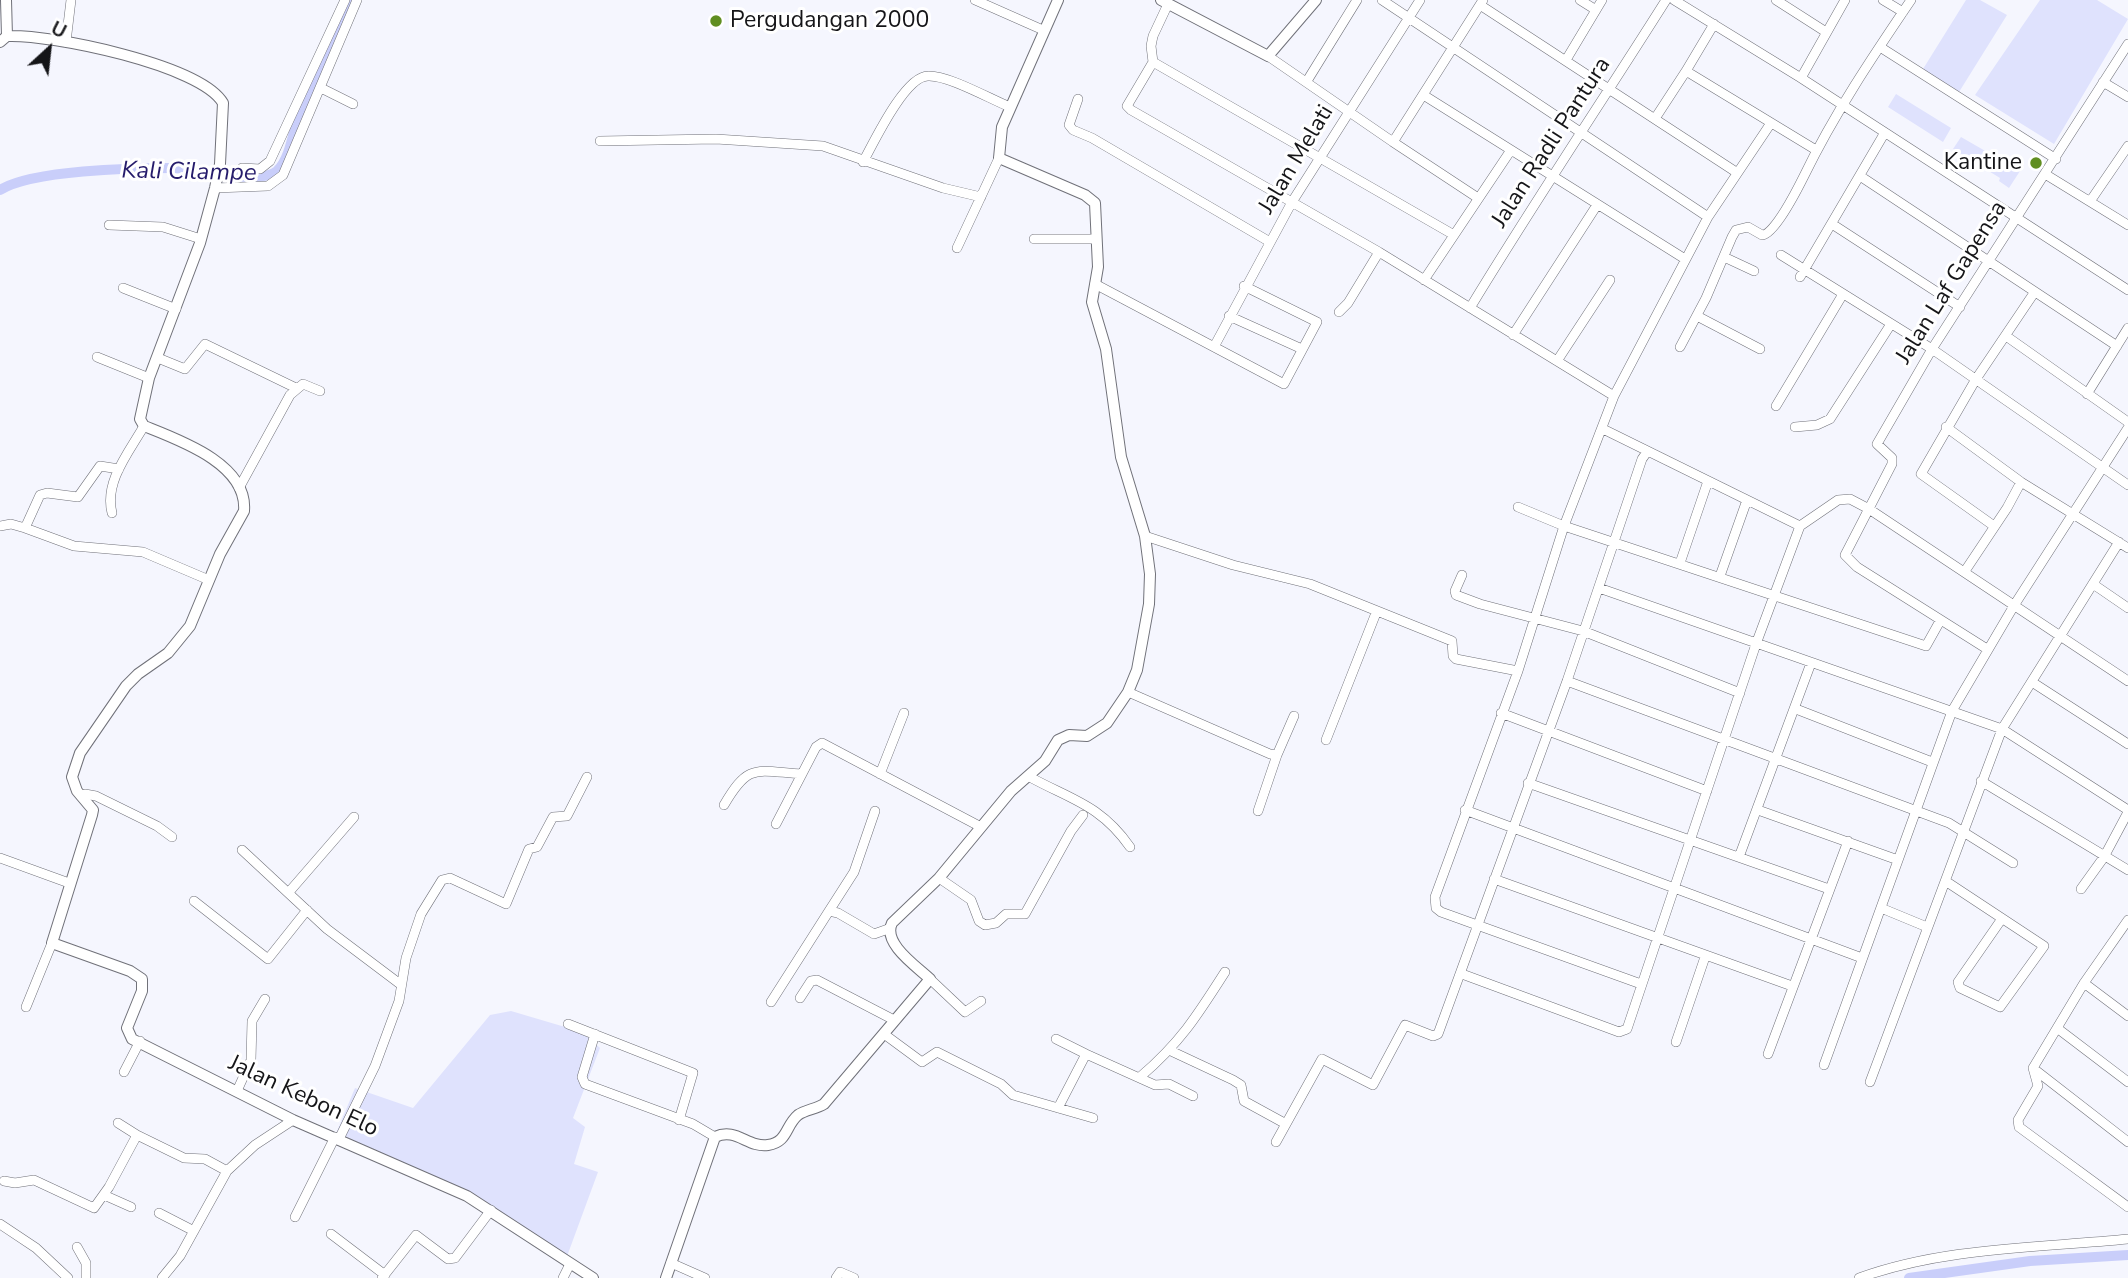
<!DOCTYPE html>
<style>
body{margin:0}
#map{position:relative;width:2128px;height:1278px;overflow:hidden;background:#f5f6fe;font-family:"Nunito Sans",sans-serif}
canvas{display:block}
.north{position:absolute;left:14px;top:14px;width:70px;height:70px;-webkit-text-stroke:5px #fff;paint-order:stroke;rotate:27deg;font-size:19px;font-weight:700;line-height:28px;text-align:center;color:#151518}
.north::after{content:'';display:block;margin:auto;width:24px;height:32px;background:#151518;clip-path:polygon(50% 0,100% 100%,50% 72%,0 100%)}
</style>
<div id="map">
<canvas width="2128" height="1278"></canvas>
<div class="north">U</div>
</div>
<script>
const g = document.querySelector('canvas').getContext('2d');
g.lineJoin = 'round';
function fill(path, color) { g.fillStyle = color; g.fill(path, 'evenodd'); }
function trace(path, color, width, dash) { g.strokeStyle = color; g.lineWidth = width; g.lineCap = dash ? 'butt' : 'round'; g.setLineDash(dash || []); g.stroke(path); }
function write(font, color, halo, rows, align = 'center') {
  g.font = font + ' "Nunito Sans",sans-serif'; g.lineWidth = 6; g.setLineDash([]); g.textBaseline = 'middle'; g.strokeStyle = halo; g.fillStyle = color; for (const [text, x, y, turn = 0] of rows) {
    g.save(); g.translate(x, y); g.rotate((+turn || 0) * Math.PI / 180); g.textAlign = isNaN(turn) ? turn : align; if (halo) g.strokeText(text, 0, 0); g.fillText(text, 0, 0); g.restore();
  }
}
const green = new Path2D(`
 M1966,0H1980L2007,15L1959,92L1923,69Z
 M2040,0H2097L2128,19L2054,144L1975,95Z
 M1896,94L1951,128L1943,142L1888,107Z
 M1961,137L2020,171L2009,188L1999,181L2000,178L1953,149Z
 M511,1011L582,1032L600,1048L573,1118L585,1127L574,1164L598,1172L566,1259L418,1171L335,1136L355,1088L413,1108L490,1015Z`);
const canal = new Path2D(`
 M0,190C32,170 132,168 173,168C197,168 260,186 277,171C290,159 293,132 298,117C313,77 336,40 350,0
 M1909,1278L2030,1261L2128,1255`);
const minor = new Path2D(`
 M975,0L1043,30
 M1382,0L1708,217
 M1580,0L1596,10L1602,0
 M1674,0L1801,78L2128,290
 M1776,0L1826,32
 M1883,0L1903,12
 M1168,4L1153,36L1151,46L1153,62L1127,106L1131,110L1379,252L1614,396
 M1480,5L1736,172
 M1714,24L1686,71L1816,150
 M66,42L71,0
 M1880,47L2056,159
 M1268,56L1393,142L1483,0
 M1566,60L1596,10
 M1153,62L1454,235
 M1801,78L1845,0
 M1307,81L1357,0
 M2103,82L2128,97
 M321,88L353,104
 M1425,96L1685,259
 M1078,99L1069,125L1073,130L1092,138L1270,242
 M1656,117L1686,71
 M600,141L716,139L823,146L943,188L981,197
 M1393,142L1478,198
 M863,162C874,142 905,76 928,76C948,75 990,99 1010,107
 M242,168L260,169L270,161L345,0
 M2045,174L2128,225
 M1860,176L2117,346
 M215,188L268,186L283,175L357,0
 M2091,200L2128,146
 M1832,224L1960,307
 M109,225L163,227L201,239
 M1034,239H1095
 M957,248L999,158
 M1781,255L1932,349L2128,485
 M1724,257L1754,271
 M1800,277L1884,134
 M1424,280L1511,150
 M1095,284L1284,384L1317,322L1244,286
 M123,288L176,309
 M1470,308C1533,204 1601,103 1666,0
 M1339,312L1348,303L1379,252
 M1229,316L1302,349
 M1697,316L1760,349
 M1513,335L1597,205
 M2006,336L2128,422
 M1215,345L1292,202L1420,0
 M1680,347L1706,298L1732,237L1736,230L1748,227L1762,235C1774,236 1798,188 1804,176C1834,114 1873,56 1911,0
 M97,357L149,378
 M158,358L185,369L205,344L296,388
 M1557,361L1610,280
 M2087,394L2128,328
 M1776,406L1843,294
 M1795,427L1817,425L1830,419L1891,324
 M1946,427L2021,482L2128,548
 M1603,429L1800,526
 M239,488L290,395L303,384L320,391
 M1518,507L1564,526L1926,646L1940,621
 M112,513C104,482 129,452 144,426
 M0,526L11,524L25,528L40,495L47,493L78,497L100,466L119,469
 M1994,526L1921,474L1976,379L2034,293
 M25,528L74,546L143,552L209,580
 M1145,536L1233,565L1310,584L1452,641L1453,656L1456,659L1518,671
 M1680,563L1708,481
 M1965,571L2007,508L2021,482
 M1462,575L1455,591L1456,595L1480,604L1583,631L1740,693
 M1720,576L1747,500
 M2093,584L2128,608
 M1599,588L2002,729L2128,810
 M1987,649L1857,567L1845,555L1892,464V458L1877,444L1932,349L2128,44
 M1567,681L1949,823L2013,863
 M2032,682L2128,744
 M1128,692L1270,754L1277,755L1294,716
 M1796,709L1932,762
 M1501,713L1707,791
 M1326,740L1376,613
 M880,774L904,713
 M1028,776C1069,799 1100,804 1130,847
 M1981,781L2128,870
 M1528,783L1829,889
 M81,796L85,794L96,796L157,826L172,837
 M724,805C749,762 756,771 802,774
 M1465,810L1862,958
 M1758,810L1898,860
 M1258,811L1277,755
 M776,824L816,747L822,743L981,827
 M242,850L327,929L400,984
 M1739,857L1811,663
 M0,858L69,883
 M939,878L971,900L979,921L985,925L996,923L1006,914H1025L1071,831L1083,815
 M1494,879L1792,986
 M1947,882L2044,946L2000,1007L1960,988L1958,982L2001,920
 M2081,889L2104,857L2128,812
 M289,892L354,817
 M194,901L268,959L307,910
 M1881,908L1927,927
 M829,911L854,872L875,811
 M1462,974L1619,1032L1627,1029L1756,644L1800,526L1838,500L1850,499L1869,509L2128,681
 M930,979L965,1012L981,1001
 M2084,983L2128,1016
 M1641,984L1441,912L1436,908L1435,897L1518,671L1564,526L1614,396L1708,217L1771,123
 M800,998L811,981L817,980L894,1020
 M771,1002L829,911L838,913L874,934L888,929
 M26,1007L52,943
 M568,1024L693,1073L679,1120
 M2057,1028L2128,1082
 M595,1034L582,1077L585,1084L693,1124L715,1137
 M884,1034L922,1062L937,1052L1001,1084L1013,1095L1093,1118
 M1056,1039L1086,1054
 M1676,1042L1705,957
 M1171,1051L1233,1080L1241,1085L1244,1101L1286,1124
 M1768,1054L1848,841
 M1824,1065L1952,711L2015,604L2128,428
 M2033,1068L2038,1086L2018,1120L2019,1127L2128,1207
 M2033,1068L2084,983L2128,920
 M2034,1069L2128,1142
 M124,1072L140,1041
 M1140,1077C1180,1043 1197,1016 1225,972
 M1870,1082L2002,729L2119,542
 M237,1091L251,1060L252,1021L265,999
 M1058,1108L1086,1054L1155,1085L1169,1084L1193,1096
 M118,1123L137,1135
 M339,1139L375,1066L399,1001L406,958L421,914L442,880L450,878L506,904L529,849L537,847L553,817L567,816L587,777
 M1276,1142L1322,1059L1373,1085L1405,1025L1433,1036L1438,1034L1567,681L1642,459L1647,452
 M4,1181L15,1183L34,1180L94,1208L109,1187L137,1135L184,1158L205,1159L227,1171
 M104,1195L131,1207
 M159,1213L194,1231
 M295,1217L335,1137
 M0,1224L36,1248L68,1278
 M331,1234L385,1275
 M77,1247L86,1263V1278
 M671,1263L705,1278
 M162,1278L180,1256L227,1171L255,1145L293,1120
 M382,1278L416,1235L448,1259L455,1258L491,1210
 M563,1278L570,1264
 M836,1278L840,1272L854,1278
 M1859,1278C1944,1247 2039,1248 2128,1239`);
const tertiary = new Path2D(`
 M1161,0L1268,56L1316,0
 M7,36C51,34 201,65 223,103L220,164L215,188L200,243L149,378L140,419L144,426C179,440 248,464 244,511L220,554L190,626L168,653L138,674L126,686L80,753L72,777L77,791L93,810L92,815L52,943L130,971L142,979V991L127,1028L132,1039L293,1120L467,1196L593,1278
 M0,42L7,36L6,0
 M666,1278L715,1137C736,1127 748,1148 768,1145C788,1142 785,1126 798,1115C805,1110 816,1109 824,1104L930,979C916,966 882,943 892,923L939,878L1011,791L1045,761L1058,740L1069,735L1087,736L1107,723L1128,692L1137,670L1149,604L1150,574L1145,536L1121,457L1106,349L1092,302L1098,267L1095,203L1085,195L999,158L1002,127L1058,0`);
const markers = [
 [716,21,7,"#608e21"],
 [2036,163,7,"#608e21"]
];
const poiNames = [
 ["Pergudangan 2000",730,21],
 ["Kantine",2022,163,"right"]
];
const streetNames = [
 ["Jalan Radli Pantura",1552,143,-57],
 ["Jalan Melati",1297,160,-59],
 ["Jalan Laf Gapensa",1952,283,-58],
 ["Jalan Kebon Elo",303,1097,25]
];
const waterNames = [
 ["Kali Cilampe",189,173,1]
];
fill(green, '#dfe2fd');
trace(canal, '#c9cefa', 10);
trace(minor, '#707179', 10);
trace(tertiary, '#707179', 12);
trace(minor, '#fff', 9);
trace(tertiary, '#fff', 10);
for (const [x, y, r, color] of markers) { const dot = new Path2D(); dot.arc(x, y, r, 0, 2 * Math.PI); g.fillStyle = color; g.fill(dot); trace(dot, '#fff', 2.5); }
write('23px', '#151518', '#fff', poiNames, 'left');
write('23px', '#151518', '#fff', streetNames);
write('italic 24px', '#251b6b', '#fff', waterNames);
</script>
